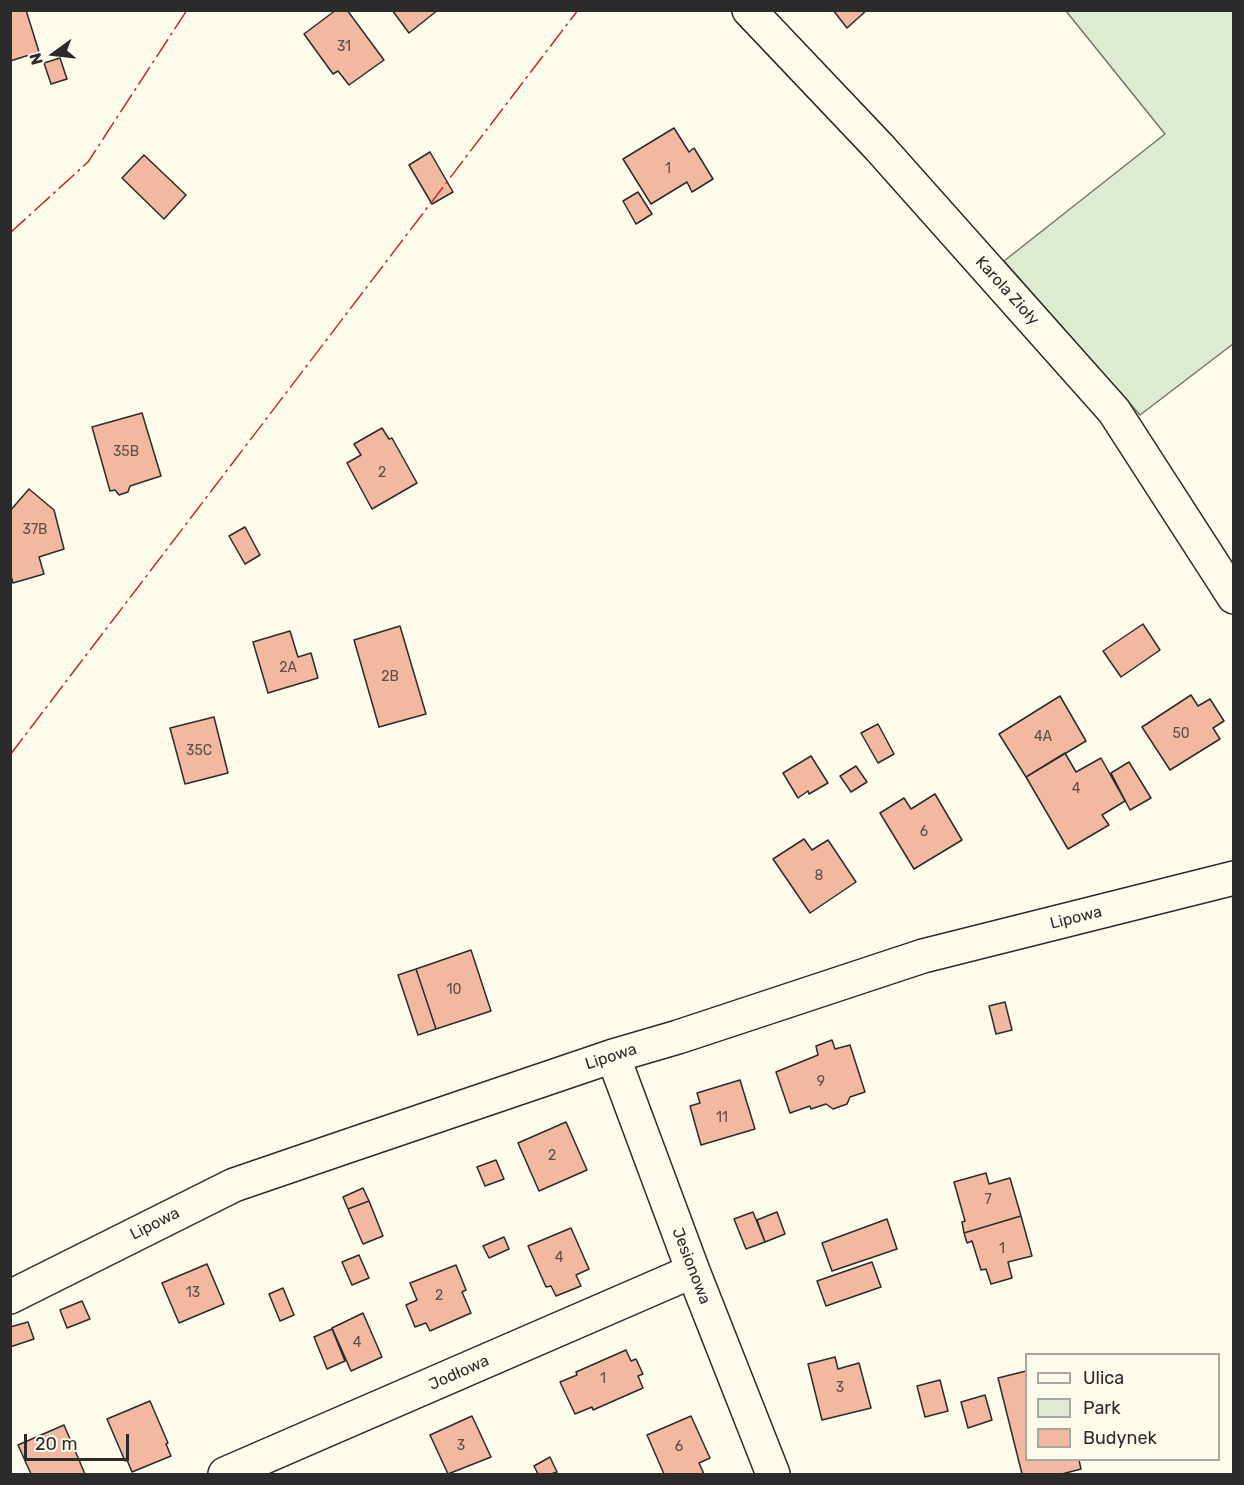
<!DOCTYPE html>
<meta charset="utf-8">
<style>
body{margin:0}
#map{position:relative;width:1244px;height:1485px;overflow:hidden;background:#fdfbea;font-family:Rubik,sans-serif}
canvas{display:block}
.frame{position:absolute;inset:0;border:12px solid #2b2b2b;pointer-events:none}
.legend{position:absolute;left:1025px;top:1353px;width:195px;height:108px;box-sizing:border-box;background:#fdfbea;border:2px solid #a9a89e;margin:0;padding:8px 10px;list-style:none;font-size:18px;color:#2b2b2b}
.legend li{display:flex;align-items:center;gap:12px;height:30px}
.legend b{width:30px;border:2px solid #a9a89e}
.north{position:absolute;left:24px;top:24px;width:60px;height:60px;-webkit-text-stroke:4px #fdfbea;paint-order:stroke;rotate:255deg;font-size:16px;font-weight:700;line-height:24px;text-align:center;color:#2b2b2b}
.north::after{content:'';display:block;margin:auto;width:21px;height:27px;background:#2b2b2b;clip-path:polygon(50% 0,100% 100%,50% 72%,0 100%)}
.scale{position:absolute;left:24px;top:1434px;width:105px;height:27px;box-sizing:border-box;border:3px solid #2b2b2b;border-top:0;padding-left:8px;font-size:18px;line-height:21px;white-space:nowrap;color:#2b2b2b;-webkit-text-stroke:4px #fdfbea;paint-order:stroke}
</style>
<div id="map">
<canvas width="1244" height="1485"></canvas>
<div class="frame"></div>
<ul class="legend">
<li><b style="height:8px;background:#fdfbea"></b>Ulica</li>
<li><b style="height:16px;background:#deebd1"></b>Park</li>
<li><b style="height:16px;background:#f2b8a0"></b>Budynek</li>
</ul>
<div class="north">N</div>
<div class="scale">20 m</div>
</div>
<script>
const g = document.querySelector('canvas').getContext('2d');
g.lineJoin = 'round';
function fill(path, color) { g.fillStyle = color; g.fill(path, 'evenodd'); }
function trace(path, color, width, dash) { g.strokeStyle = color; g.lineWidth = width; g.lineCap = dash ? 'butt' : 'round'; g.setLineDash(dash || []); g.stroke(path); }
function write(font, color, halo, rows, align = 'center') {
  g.font = font + ' Rubik,sans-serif'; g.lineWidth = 4.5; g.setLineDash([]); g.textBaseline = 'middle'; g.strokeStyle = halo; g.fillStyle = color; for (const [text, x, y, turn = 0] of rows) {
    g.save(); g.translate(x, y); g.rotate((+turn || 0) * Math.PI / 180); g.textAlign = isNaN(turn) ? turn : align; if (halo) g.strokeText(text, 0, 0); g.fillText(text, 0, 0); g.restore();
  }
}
const green = new Path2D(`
 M1066,11H1233V344L1140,415L1004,261L1165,134Z`);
const building = new Path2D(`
 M10,10H26L39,52L10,61Z
 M336,10H347L384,60L349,85L338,71L333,74L304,34Z
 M392,10H438L409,33Z
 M833,10H867L847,28Z
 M60,58L67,79L51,84L44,63Z
 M674,128L689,152L694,148L713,179L692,192L687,182L651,204L623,159Z
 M430,152L453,192L432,204L409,165Z
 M144,155L186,195L164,219L122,178Z
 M638,192L652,214L636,224L623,201Z
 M142,413L161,476L130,486L128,492L119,495L115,490L110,491L92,427Z
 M382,428L389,439L392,438L417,483L372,509L347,463L361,455L354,444Z
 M29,489L54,510L64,549L39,557L44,574L13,583L10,573V511Z
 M245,527L260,555L245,564L229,536Z
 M1143,624L1160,650L1121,677L1103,651Z
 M400,626L426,714L379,727L354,640Z
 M290,631L298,657L311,653L318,678L268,693L253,642Z
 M1191,695L1198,706L1210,699L1224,721L1213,728L1220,739L1170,770L1142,727Z
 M1060,696L1086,741L1026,777L999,734Z
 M214,717L228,773L185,784L170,728Z
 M878,724L894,754L878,763L861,733Z
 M1065,753L1076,772L1101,758L1125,801L1102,815L1109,825L1068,849L1026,777Z
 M811,756L828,783L809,794L808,791L798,798L783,773Z
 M1129,762L1151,798L1130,810L1111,773Z
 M856,766L867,782L851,792L840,776Z
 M935,794L962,840L914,869L880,813L904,798L911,809Z
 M804,839L812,850L828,840L856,882L810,913L773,859Z
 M471,950L491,1011L436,1029L416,969Z
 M416,969L436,1029L418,1035L398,975Z
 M1005,1002L1012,1030L996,1034L989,1006Z
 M832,1040L835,1049L850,1045L865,1092L850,1097L847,1104L833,1109L826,1104L811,1109L810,1106L790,1113L776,1072L818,1055L816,1046Z
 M740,1080L755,1129L701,1145L690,1106L700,1103L697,1093Z
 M566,1122L587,1170L539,1191L518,1143Z
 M496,1160L504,1179L485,1186L477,1167Z
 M986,1173L989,1184L1010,1178L1021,1216L964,1233L962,1222L965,1221L954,1182Z
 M363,1188L369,1201L348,1209L343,1197Z
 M369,1201L383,1236L363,1244L348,1209Z
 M753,1212L765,1242L746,1249L734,1219Z
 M777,1212L785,1234L765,1242L757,1220Z
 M1021,1216L1032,1256L1008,1262L1012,1278L991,1284L986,1269L981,1270L972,1241L967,1243L964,1233Z
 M887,1219L897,1249L832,1271L822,1243Z
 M571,1228L589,1269L576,1275L581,1286L556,1296L551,1286L546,1287L528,1246Z
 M504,1237L509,1249L489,1258L483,1246Z
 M359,1255L369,1278L352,1285L342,1262Z
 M872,1262L881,1287L826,1306L817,1281Z
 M207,1264L224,1304L179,1323L162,1283Z
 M456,1265L466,1290L462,1292L471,1313L430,1331L426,1323L415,1327L406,1305L417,1300L410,1283Z
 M283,1288L294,1315L280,1321L269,1294Z
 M82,1301L90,1319L67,1328L60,1310Z
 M363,1313L382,1357L351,1371L332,1328Z
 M28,1322L34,1339L10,1347V1327Z
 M332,1329L345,1361L327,1369L314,1337Z
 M626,1350L631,1361L636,1359L643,1374L638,1376L643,1388L593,1410L592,1407L575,1414L560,1382L577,1375L576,1372Z
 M835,1357L838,1369L859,1363L871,1408L822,1420L808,1364Z
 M1026,1371V1460H1079L1081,1469L1062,1474H1022L998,1378Z
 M940,1380L948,1411L925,1417L917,1386Z
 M985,1395L992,1420L968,1428L961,1402Z
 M150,1401L168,1443L166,1444L171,1456L132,1472L127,1460L125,1461L107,1419Z
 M472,1416L491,1457L448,1474L430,1435Z
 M691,1416L710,1458L699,1463L704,1474H664L647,1435Z
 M64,1425L85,1474H31L18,1445Z
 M550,1457L557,1472L551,1474H538L534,1466Z`);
const minor = new Path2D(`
 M749,10L879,147L1114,411L1234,597
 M613,1056L693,1271L773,1474
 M10,1297L234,1185L345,1147L613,1056L678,1037L923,956L1234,878
 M225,1474L693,1271`);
const power = new Path2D(`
 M10,233L88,162L187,10
 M10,755L578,10`);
const numberNames = [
 ["31",344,47],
 ["1",668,169],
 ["35B",126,452],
 ["2",382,473],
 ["37B",35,530],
 ["2A",288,668],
 ["2B",390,677],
 ["50",1181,734],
 ["4A",1043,737],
 ["35C",199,751],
 ["4",1076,789],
 ["6",924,832],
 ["8",819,876],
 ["10",454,990],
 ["9",821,1082],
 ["11",722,1118],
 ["2",552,1156],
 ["7",988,1200],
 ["1",1002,1249],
 ["4",559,1258],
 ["13",193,1293],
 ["2",439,1296],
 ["4",357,1343],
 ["1",603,1379],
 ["3",840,1388],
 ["3",461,1446],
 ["6",679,1447]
];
const streetNames = [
 ["Karola Zioły",1007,291,48],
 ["Lipowa",1076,918,-14],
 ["Lipowa",611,1057,-18],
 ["Lipowa",155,1224,-27],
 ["Jesionowa",691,1266,69],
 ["Jodłowa",459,1373,-24]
];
fill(green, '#deebd1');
trace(green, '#74746e', 1.5);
fill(building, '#f2b8a0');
trace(building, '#2b2b2b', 1.5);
trace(minor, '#2b2b2b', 36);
trace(minor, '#fdfbea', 33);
trace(power, '#c62828', 1.5, [21, 4.5, 3, 4.5]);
write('14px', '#5d4e48', null, numberNames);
write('16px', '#2b2b2b', '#fdfbea', streetNames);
</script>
